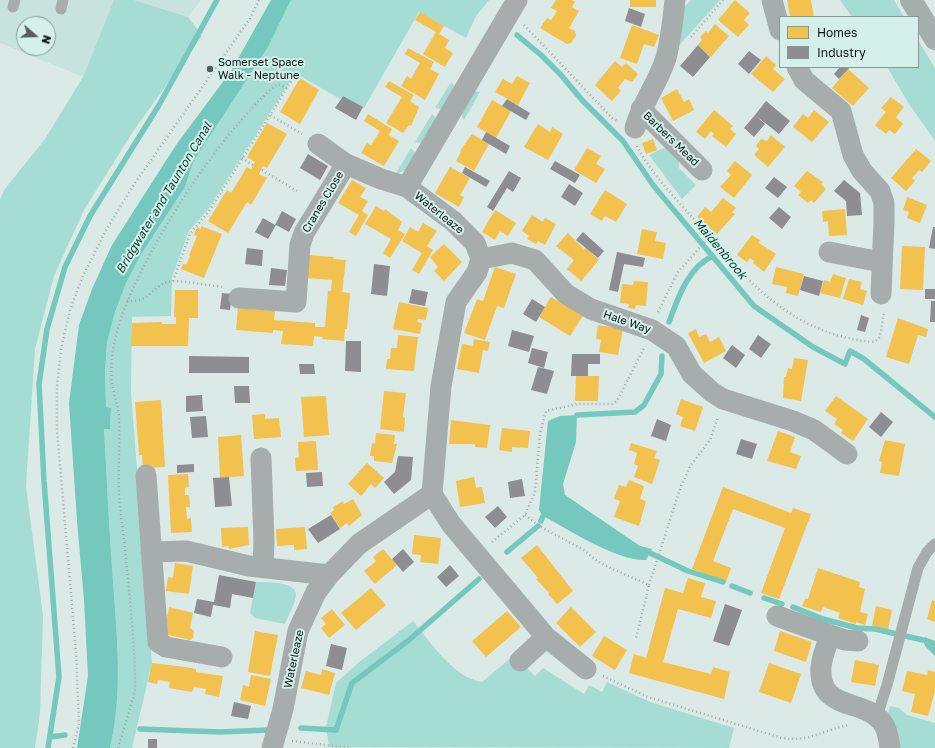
<!DOCTYPE html>
<style>
body{margin:0}
#map{position:relative;width:935px;height:748px;overflow:hidden;background:#dbeae7;font-family:"Golos Text",sans-serif}
canvas{display:block}
.legend{position:absolute;left:779px;top:16px;width:140px;height:52px;box-sizing:border-box;background:#d5f0eb;border:1px solid #849894;margin:0;padding:5px 7px;list-style:none;font-size:12px;color:#0a1312}
.legend li{display:flex;align-items:center;gap:8px;height:20px}
.legend b{width:20px;border:1px solid #849894}
.north{position:absolute;left:16px;top:16px;width:40px;height:40px;box-sizing:border-box;background:#d5f0eb;border:1px solid #849894;border-radius:50%;rotate:109deg;font-size:11px;font-weight:700;line-height:16px;text-align:center;color:#0a1312}
.north::after{content:'';display:block;margin:auto;width:14px;height:18px;background:#535e5d;clip-path:polygon(50% 0,100% 100%,50% 72%,0 100%)}
</style>
<div id="map">
<canvas width="935" height="748"></canvas>
<ul class="legend">
<li><b style="height:11px;background:#f2c14e"></b>Homes</li>
<li><b style="height:11px;background:#8d8d92"></b>Industry</li>
</ul>
<div class="north">N</div>
</div>
<script>
const g = document.querySelector('canvas').getContext('2d');
g.lineJoin = 'round';
function fill(path, color) { g.fillStyle = color; g.fill(path, 'evenodd'); }
function trace(path, color, width, dash) { g.strokeStyle = color; g.lineWidth = width; g.lineCap = dash ? 'butt' : 'round'; g.setLineDash(dash || []); g.stroke(path); }
function write(font, color, halo, rows, align = 'center') {
  g.font = font + ' "Golos Text",sans-serif'; g.lineWidth = 4; g.setLineDash([]); g.textBaseline = 'middle'; g.strokeStyle = halo; g.fillStyle = color; for (const [text, x, y, turn = 0] of rows) {
    g.save(); g.translate(x, y); g.rotate((+turn || 0) * Math.PI / 180); g.textAlign = isNaN(turn) ? turn : align; if (halo) g.strokeText(text, 0, 0); g.fillText(text, 0, 0); g.restore();
  }
}
const built = new Path2D(`
 M0,0H114L83,77L0,43ZM24,24H48V48H24Z
 M134,0H201L188,17Z`);
const green = new Path2D(`
 M114,0H134L188,17L202,36L134,130L84,210L54,276L35,349L26,486L43,616L40,713L35,748H0V200L4,190L45,139L83,77Z
 M291,0H489L476,16L466,38L419,12L364,108L343,96L340,99L297,74L292,78L209,208L189,231L172,277L171,316L132,317L131,392L152,663L132,748H110C123,692 117,638 113,581C109,530 107,480 104,429H110L111,408L106,407L105,373L107,343L115,312L126,283L142,253L185,187L193,162L268,47Z
 M691,0H720L675,50L683,8Z
 M840,0H894L904,17H852Z
 M918,40L935,68V141L909,104L887,67H918Z
 M451,82L456,88L442,109L435,108Z
 M473,91L480,92L464,120L460,113Z
 M432,114L437,120L422,143L415,142Z
 M411,148L416,154L407,169L395,175Z
 M664,148C674,153 680,156 679,168L696,185L682,199L649,155Z
 M256,582C265,582 295,581 296,594C296,603 288,616 285,624L255,618L250,613Z
 M413,621C432,643 452,677 482,682L514,655L535,676L543,668L584,694L589,685L602,692L607,682L650,702L734,728L729,748L329,747L326,727L336,683L358,663Z
 M890,706L899,708L907,715L935,723V748H897L888,713Z`);
const water = new Path2D(`
 M271,0H291L268,47L193,162L185,187L142,253L126,283L115,312L107,343L105,373L106,407L111,408L110,429H104C107,480 109,531 113,581C117,638 123,693 110,748H77L88,676L84,600L77,521L69,403L79,325L92,289L112,245L176,145L231,71Z
 M577,415L576,442L563,484L565,495L640,546L652,549L646,560C616,561 570,530 543,516L539,510L548,421L560,416Z
 M925,637L935,641V656L925,646L923,640Z`);
const homes = new Path2D(`
 M556,0H572L575,2L572,7L579,11L569,28L575,31L576,36L571,43L567,44L540,28L547,18L551,20L557,11L551,8Z
 M630,0H656V7H630Z
 M735,0L750,13L744,20L749,25L738,37L718,20Z
 M787,0H811L814,17H790Z
 M420,12L444,26L439,34L449,40L445,48L453,53L445,67L423,54L436,32L415,20Z
 M715,24L729,36L711,57L698,45L702,40L700,37L706,31L708,33Z
 M632,25L659,35L654,47L644,44L637,64L620,58Z
 M408,48L434,62L430,69L439,74L425,100L401,86L407,76L411,79L420,63L405,54Z
 M766,56L776,65L773,69L785,79L773,92L751,74Z
 M615,61L622,67L626,63L638,74L632,82L625,79L618,88L621,91L612,101L595,85Z
 M848,69L869,88L853,106L832,88Z
 M517,76L530,83L518,105L495,92L503,79L512,84Z
 M300,78L319,90L300,124L280,112Z
 M389,81L414,95L410,101L419,107L411,126L409,125L403,133L386,123L402,97L385,87Z
 M677,89L684,102L689,99L694,110L673,121L661,98Z
 M891,97L904,107L896,117L903,124L895,134L889,130L886,134L875,125L886,112L881,108Z
 M492,100L511,111L496,138L477,127Z
 M714,110L733,126L730,129L736,134L726,147L712,136L714,134L711,131L705,139L696,132Z
 M814,110L829,122L812,142L793,127L803,114L808,118Z
 M368,114L392,129L389,135L399,141L384,166L361,153L367,143L371,145L380,131L364,121Z
 M267,123L287,134L267,168L263,166L259,174L267,178L251,205L247,202L228,233L208,221L227,190L231,193L247,167L251,169L255,162L247,157Z
 M538,124L550,132L552,127L563,134L548,160L524,147Z
 M472,134L489,144L474,171L456,161L461,152L460,151Z
 M771,135L785,147L768,167L754,155L759,149L756,146L761,139L767,141Z
 M653,139L657,150L646,154L642,143Z
 M587,148L601,156L596,164L605,169L596,183L574,170Z
 M916,149L931,161L922,172L919,170L912,178L915,181L906,191L891,178Z
 M735,161L752,175L734,198L720,187L731,175L727,171Z
 M450,167L470,178L460,195L464,197L459,207L435,193Z
 M807,171L823,182L821,184L826,189L814,203L811,200L808,203L798,195L801,192L794,186Z
 M352,180L366,188L360,197L368,201L362,211L368,215L356,236L349,232L359,215L338,203Z
 M605,190L627,204L616,222L605,216L602,221L590,214Z
 M907,197L927,205L920,223L907,218L909,212L903,210Z
 M723,198L736,208L732,212L735,214L717,234L697,217L705,207L711,212Z
 M376,206L384,211L385,209L402,222L398,230L405,234L390,258L383,253L391,239L365,224Z
 M845,209L847,235L829,236L828,221L823,222L822,211Z
 M495,210L516,223L508,236L500,231L495,240L482,232Z
 M532,215L543,222L545,218L556,224L545,245L538,241L536,244L527,239L529,236L522,231Z
 M423,223L437,231L427,246L433,250L419,274L412,270L422,253L402,241L410,227L418,232Z
 M201,226L222,234L204,278L181,269L183,264L186,265L190,256L189,255L197,236L194,235L197,227L201,229Z
 M642,229L657,232L655,241L666,243L663,259L637,254Z
 M568,233L584,249L586,248L599,260L581,281L567,269L574,260L556,246Z
 M752,235L760,240L759,243L776,254L764,272L753,263L754,261L750,258L747,262L737,255Z
 M444,244L462,262L444,281L434,271L438,267L430,257Z
 M902,246L925,247L923,290L900,289Z
 M308,255L334,257L333,259L346,260L342,292L350,293L347,329H345L344,341L322,339L323,337L314,336L313,346L281,344L283,331L273,330V333L236,330L238,308L275,311L274,320L315,323V327H325L328,291H331L332,280L307,278Z
 M495,267L516,274L504,308L497,306L485,340L464,333L477,299L483,301Z
 M776,267L804,274L798,296L786,293L787,287L772,284Z
 M833,274L846,278L840,298L820,293L824,280L830,282Z
 M849,279L862,282L860,289L867,291L863,305L843,299Z
 M634,281L648,282L646,306L636,305L635,309L628,308L629,304L620,303L622,284L633,285Z
 M175,290H198V318H189L188,346H131L132,323L162,322V324H176V317H174Z
 M551,297L583,316L570,336L539,317Z
 M399,302L428,308L426,320L418,319L417,322L422,323L420,334L393,329Z
 M898,318L928,329L926,337L918,335L909,364L886,357Z
 M598,325L623,329L618,355L599,352L601,340L596,339Z
 M696,329L699,337L706,334L710,342L719,337L726,351L704,363L688,333Z
 M398,335L418,337L414,371L386,369L387,359H390L391,348H397Z
 M474,339L490,342L488,351L483,350L479,373L457,369L462,344L473,346Z
 M794,358L808,360L801,401L783,398L784,377H786L788,368L792,369Z
 M576,376H599L598,401H575Z
 M384,391L406,393L403,417L405,418L404,432L380,429Z
 M326,396L329,435L304,437L301,397Z
 M836,396L868,419L853,441L841,433L843,430L834,424L837,419L825,411Z
 M681,399L703,407L695,431L680,426L683,417L676,414Z
 M161,400L165,467L143,468L142,455H139L135,402Z
 M265,414V419L279,418L281,437L254,439L252,415Z
 M451,420L490,425L487,448L475,447V444H449Z
 M502,428L530,431L528,448L512,447V452L499,450Z
 M778,431L795,437L790,452L801,456L796,469L767,461Z
 M376,433L395,435L394,444H397L392,463L374,461V456H370L372,443L375,444Z
 M241,435L244,476L220,478L218,437Z
 M885,440L905,444L899,476L880,473L882,462L879,461Z
 M316,441L318,470L296,471L295,458L299,457L298,442Z
 M631,443L657,451L654,458L660,460L652,484L634,477L638,466L634,464L637,453L629,450Z
 M367,463L384,478L375,488L371,484L361,496L348,484Z
 M188,474L189,487L185,488V495H189L190,507H186L187,519L191,518L192,532L171,533L168,475Z
 M474,477L476,488L482,487L485,503L460,507L456,481Z
 M629,480L644,486L640,499L646,501L639,526L614,517L620,501L614,499L619,485L626,487Z
 M723,487L791,513L793,508L811,514L779,599L761,593L785,528L733,509L713,561L731,568L726,582L692,569Z
 M353,499L362,515L349,526L347,523L340,528L330,513L334,510L333,507L343,501L344,504Z
 M248,527L249,545L229,549L228,546L222,547L221,528Z
 M305,527L307,549L294,550V545L277,546L276,529Z
 M414,535L441,538L438,564L420,562L421,555L412,554Z
 M537,545L573,591L557,604L548,594L549,593L536,579L538,578L534,573L521,558Z
 M383,549L397,565L375,584L364,571L376,561L373,557Z
 M175,563L193,566L189,594L166,591L168,577L173,578Z
 M818,568L860,582L859,587L865,589L860,612L868,614L865,625L856,622V624L838,618L840,613L823,607L821,612L802,606L805,599H808Z
 M688,578L705,583L701,597L716,601L711,618L678,609L663,662L711,674L713,667L730,672L724,699L629,673L634,654L646,658L665,588L683,593Z
 M371,588L386,605L356,630L341,613Z
 M932,600L935,601V622L927,619Z
 M876,606L892,610L888,630L872,626Z
 M169,607L193,613L190,628L194,631L193,638L190,640L164,634Z
 M571,607L596,632L580,647L556,623Z
 M332,609L345,625L329,638L321,628L326,624L321,618Z
 M507,611L521,627L486,657L472,641Z
 M255,631L278,635L270,676L248,672Z
 M780,631L812,642L806,662L774,651Z
 M604,636L627,650L615,670L592,656Z
 M855,660L879,665L875,686L851,682Z
 M152,663L185,667L196,669V672L223,676L219,697L205,694L206,689L194,687L192,692L169,688L170,682L158,680L157,684L148,682Z
 M769,663L801,674L791,703L759,692Z
 M322,669L335,673L329,695L301,688L306,671L321,675Z
 M928,670L935,672V691L928,716L911,712L915,694L902,691L907,671L927,675Z
 M251,675L271,679L265,706L240,700L243,685L249,687Z`);
const industry = new Path2D(`
 M629,8L645,14L641,27L625,21Z
 M698,45L710,57L693,77L680,66Z
 M749,51L761,60L749,74L738,64Z
 M840,67H850L839,79L834,74Z
 M343,96L363,107L356,120L335,108Z
 M507,99L530,113L526,120L502,106Z
 M766,101L790,121L779,134L755,115Z
 M755,115L765,124L754,137L744,128Z
 M486,132L510,146L506,154L482,140Z
 M308,154L328,166L320,180L300,168Z
 M555,161L580,175L575,183L550,169Z
 M465,167L490,181L486,187L462,173Z
 M509,171L521,178L513,192L507,188L493,211L487,207Z
 M774,177L787,187L778,198L765,188Z
 M844,180L860,193L862,215L847,216L846,201L834,191Z
 M569,184L583,193L575,206L561,197Z
 M779,207L791,217L782,229L769,218Z
 M282,211L296,219L289,232L276,225L268,239L255,232L263,218L275,225Z
 M933,227H935V249L929,248Z
 M583,232L604,251L598,258L576,240Z
 M247,248L263,250L262,266L245,264Z
 M617,252L645,258L643,267L624,264L618,292L609,290Z
 M374,264L390,266L387,296L371,294Z
 M271,268L287,270L285,286L269,285Z
 M804,276L823,281L819,296L800,290Z
 M412,289L428,292L425,306L409,303Z
 M925,289H935V299H925Z
 M222,293L232,294L230,310L220,309Z
 M532,299L545,307L536,322L523,314Z
 M931,301H935V322H930Z
 M861,315L869,318L865,332L857,330Z
 M512,330L534,336L529,352L508,346Z
 M758,335L771,344L761,358L749,349Z
 M346,341H361V372L345,371Z
 M732,345L745,355L736,368L723,358Z
 M532,348L548,352L544,368L528,363Z
 M572,354H600V364H588V376H571Z
 M189,356L249,357V373H189Z
 M299,364H314L315,374H300Z
 M538,367L554,371L547,394L531,390Z
 M234,386H249L250,403H235Z
 M202,395L203,411L186,412V396Z
 M881,412L893,422L881,437L869,427Z
 M206,416L208,437L192,438L190,417Z
 M657,419L671,425L666,441L651,436Z
 M741,439L757,444L752,459L736,454Z
 M398,456L413,457L411,480L394,494L384,482L395,472Z
 M194,464V472L177,473V465Z
 M322,472L323,486L307,487L306,473Z
 M229,477L232,506L215,507L213,478Z
 M522,479L525,496L510,498L508,482Z
 M498,506L507,517L495,528L485,517Z
 M331,515L340,529L318,543L308,529Z
 M403,549L414,562L403,572L392,559Z
 M450,565L459,576L446,587L437,577Z
 M219,575L256,582L253,598L232,594L230,608L213,605L211,617L194,613L197,599L214,602Z
 M725,604L742,610L729,646L713,641Z
 M331,644L347,648L342,670L326,666Z
 M234,702L251,706L248,719L231,716Z
 M148,739H157V748H148Z`);
const stream = new Path2D(`
 M517,35L541,55L561,75L582,100L623,141L653,185L754,306L813,347L845,364L850,351L864,359L935,417
 M669,322C678,298 688,267 713,256
 M577,415L635,412L644,405L661,374L662,356
 M541,521L543,516
 M507,552L538,526
 M650,553L688,571L723,582
 M732,586L750,593
 M764,598L782,604
 M793,607L823,619L857,628L875,629L923,640
 M301,728L336,730L352,683L409,640L479,579
 M140,729L220,732L267,730
 M50,737L65,735
 M48,748L59,677L44,481L39,384L47,329L65,267L90,216L159,105L217,0`);
const path = new Path2D(`
 M524,25L613,119L618,121
 M691,37L723,0
 M293,78L270,115L302,134
 M637,146C648,169 674,197 691,216C743,276 789,335 874,342L880,337L884,312
 M242,158L253,165
 M262,170L297,191
 M173,281L190,234L209,211L270,115
 M127,301C153,302 150,287 168,282C177,279 212,286 224,287
 M658,312L678,272L709,237
 M525,515L541,527L582,549L596,560L608,567L649,585L636,638
 M492,542L525,515L535,492L540,434L546,411L577,404H612L617,401L644,348
 M649,585L681,486L691,465L710,440L718,417
 M603,676L648,697L782,738C812,742 822,730 849,725
 M292,741L350,748
 M73,748L79,723L76,651L57,431V387L61,349L70,310L82,278L106,230L135,183L249,20L259,0
 M118,748L135,692V677C134,634 129,591 125,548C123,530 120,512 119,494C118,469 120,444 119,419C119,407 115,399 113,388C111,379 111,368 112,359C117,285 219,132 276,85H280L287,88`);
const service = new Path2D(`
 M13,7L15,0
 M61,9L63,0
 M877,716L887,685L918,568L927,552L935,544`);
const minor = new Path2D(`
 M517,0L407,187L453,221L475,243L481,259L477,272L456,302L441,386L432,494L451,524L546,637L586,669
 M772,0L780,30
 M797,67L804,80L841,111L853,155L862,171L880,191L884,203V222L881,294
 M641,109L702,170
 M635,128C642,103 658,83 666,58C671,39 673,19 675,0
 M318,144L346,164
 M829,252L881,262
 M481,259L512,253L535,260L566,294L591,309L652,330L676,346L692,374L712,392L723,399L793,421L814,430L847,454
 M239,298L296,302L300,245L304,233L346,164L381,179L407,187
 M261,458L264,541L263,567
 M146,475L158,642L166,647L222,657
 M151,552L186,551L249,566L329,575
 M777,616L830,635C827,645 822,656 821,667C818,712 864,698 882,722C887,728 889,740 890,748
 M830,635L845,640L858,641
 M520,661L546,637
 M272,748L283,709L298,631L316,592L329,575L359,544L432,494`);
const primary = new Path2D(`
 M911,0L935,39`);
const markers = [
 [210,69,4,"#535e5d"]
];
const poiNames = [
 ["Somerset Space",218,63],
 ["Walk - Neptune",218,76]
];
const streetNames = [
 ["Barbers Mead",671,139,44],
 ["Cranes Close",323,202,-59],
 ["Waterleaze",439,213,39],
 ["Hale Way",627,322,19],
 ["Waterleaze",294,659,-78]
];
const waterNames = [
 ["Bridgwater and Taunton Canal",164,198,-59],
 ["Maidenbrook",720,249,50]
];
fill(built, '#c8e2dd');
fill(green, '#a5ddd4');
fill(water, '#74c8bd');
fill(homes, '#f2c14e');
fill(industry, '#8d8d92');
trace(stream, '#74c8bd', 5.5);
trace(path, '#a0a7a6', 2.5, [1, 3]);
trace(service, '#a6adac', 11);
trace(minor, '#a6adac', 21);
trace(primary, '#a5afae', 22);
for (const [x, y, r, color] of markers) { const dot = new Path2D(); dot.arc(x, y, r, 0, 2 * Math.PI); g.fillStyle = color; g.fill(dot); trace(dot, '#d5f0eb', 1.5); }
write('11px', '#0a1312', '#d5f0eb', poiNames, 'left');
write('11px', '#0a1312', '#d5f0eb', streetNames);
write('italic 12px', '#073d37', '#d5f0eb', waterNames);
</script>
